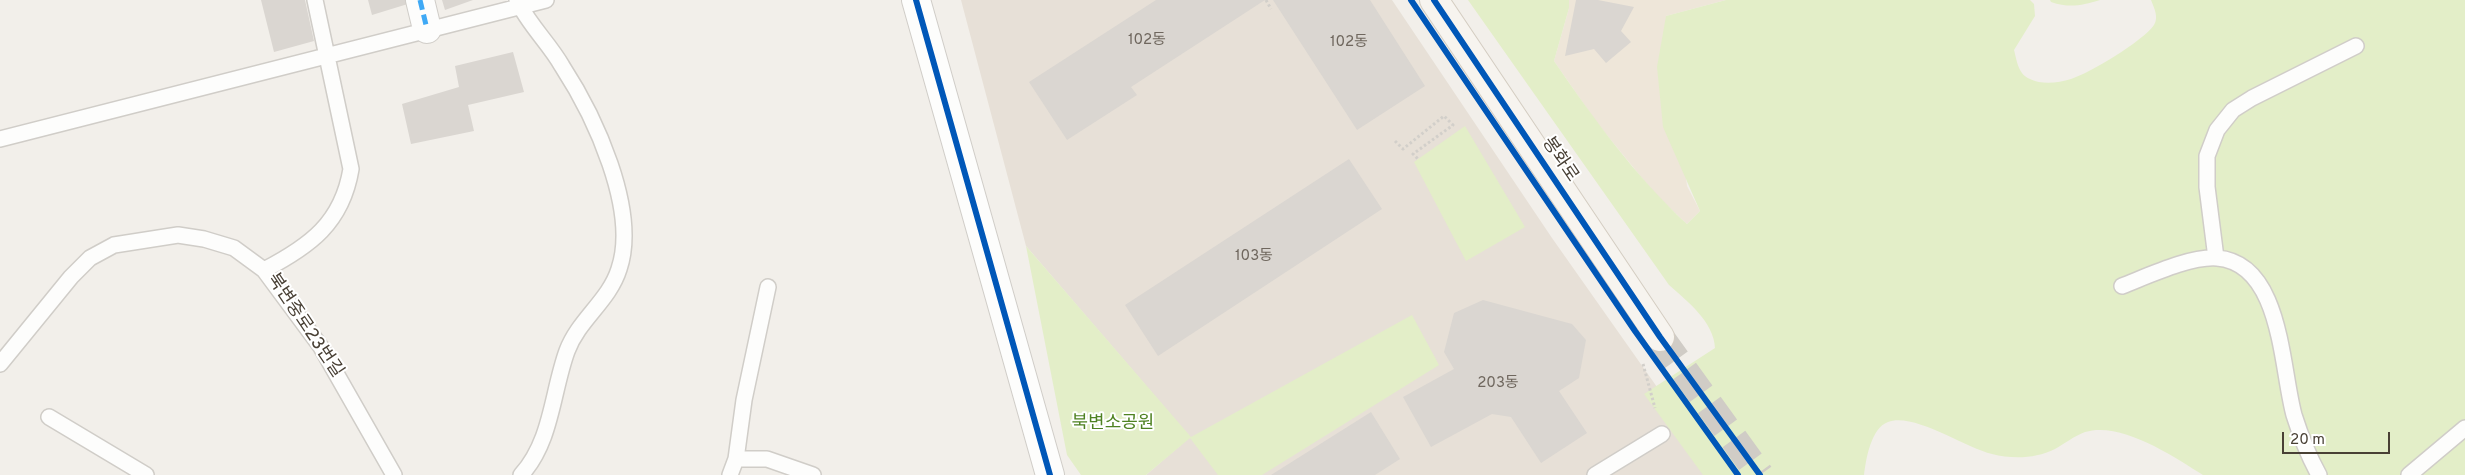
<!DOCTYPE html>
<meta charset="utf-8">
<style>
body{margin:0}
#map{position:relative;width:2465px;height:475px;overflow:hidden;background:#f2efea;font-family:Overpass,sans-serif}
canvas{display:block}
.scale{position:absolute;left:2282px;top:432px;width:108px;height:22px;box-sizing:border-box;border:2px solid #494035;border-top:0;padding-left:6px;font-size:15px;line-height:18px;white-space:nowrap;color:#494035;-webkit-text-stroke:4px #fff;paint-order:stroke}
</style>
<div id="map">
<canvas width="2465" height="475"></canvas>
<div class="scale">20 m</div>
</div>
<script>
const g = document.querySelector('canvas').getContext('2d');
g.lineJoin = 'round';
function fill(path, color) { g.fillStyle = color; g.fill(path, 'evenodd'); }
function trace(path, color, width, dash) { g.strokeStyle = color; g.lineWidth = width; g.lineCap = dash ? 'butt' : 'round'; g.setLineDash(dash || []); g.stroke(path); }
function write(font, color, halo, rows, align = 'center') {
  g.font = font + ' Overpass,"Noto Sans KR",sans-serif'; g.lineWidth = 4; g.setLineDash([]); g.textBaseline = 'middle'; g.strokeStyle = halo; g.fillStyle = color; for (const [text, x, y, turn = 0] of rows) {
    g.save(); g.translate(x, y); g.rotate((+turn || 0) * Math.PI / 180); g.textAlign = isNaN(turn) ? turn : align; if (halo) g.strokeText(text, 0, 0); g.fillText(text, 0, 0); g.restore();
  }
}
const residential = new Path2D(`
 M961,0H1392L1552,238L1719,475H1146L1190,437L1026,246Z`);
const education = new Path2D(`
 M1569,0H1726L1666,16L1687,186L1700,211L1687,224L1656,195L1597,123L1554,61L1569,8Z`);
const green = new Path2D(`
 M1468,0H1569V8L1554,61C1594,119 1635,176 1687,224L1700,211L1663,127L1657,67L1666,16L1726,0H2030L2034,4L2035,16L2014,50C2017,61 2018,74 2030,79C2042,85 2058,83 2071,79C2090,73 2143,41 2154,25C2159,17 2154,8 2151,0H2465V475H2203C2173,456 2121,421 2085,432C2074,436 2064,444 2055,449C2035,459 2012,459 1992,454C1964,447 1913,412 1888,422C1871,428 1866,459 1864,475H1703L1644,394L1715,348C1714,322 1687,301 1669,285Z
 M2050,0H2100C2081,6 2069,8 2051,2Z
 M1465,126L1525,227L1466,261L1414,162Z
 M1026,246L1191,437L1412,315L1439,365L1262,475H1218L1190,438L1146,475H1081L1067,455Z`);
const building = new Path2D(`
 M261,0H305L314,41L274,52Z
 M368,0H410L411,3L372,15Z
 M442,0H473L445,10Z
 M1156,0H1265L1131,87L1137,95L1067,140L1029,82Z
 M1273,0H1370L1425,86L1357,130Z
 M1576,0H1598L1634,7L1621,31L1631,42L1606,63L1594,49L1565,56Z
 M513,52L524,92L468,105L474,131L411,144L402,104L459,87L455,66Z
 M1349,159L1382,209L1158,356L1125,305Z
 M1483,300L1572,324L1586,340L1579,378L1559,391L1587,433L1541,463L1511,417L1492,414L1431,447L1403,397L1454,369L1444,352L1454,313Z
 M1371,412L1400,459L1375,475H1271Z`);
const secondaryTunnel = new Path2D(`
 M1660,337L1760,475`);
const path = new Path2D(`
 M1266,0L1271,9
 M1395,141L1403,149L1444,116L1453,125L1413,154L1418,159
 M1643,364L1655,408`);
const lane = new Path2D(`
 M315,0L351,169C342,223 310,246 264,270L321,347L394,475
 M517,0C528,24 549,43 562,66C594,115 639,210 619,269C609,301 579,319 567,351C552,392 552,441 521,475
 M0,139L546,0
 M2216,258L2207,187V156L2217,130L2233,110L2252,98L2356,46
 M2122,286C2148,276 2190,256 2217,258C2282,263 2281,368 2294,415C2300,434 2309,457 2319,475
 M0,364L71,277L90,258L114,245L178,235L204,239L234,248L264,270
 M49,417L146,475
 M736,459L744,400L768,287
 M730,475L736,459H767L813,475
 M1595,475L1662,434
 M2409,475L2465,428`);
const street = new Path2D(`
 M420,0L427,29
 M916,0L1050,475`);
const secondary = new Path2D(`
 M1434,0L1660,337`);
const quiet = new Path2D(`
 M420,0L427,29`);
const cycleway = new Path2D(`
 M916,0L1050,475
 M1411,0L1635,331L1738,475
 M1434,0L1660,337L1760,475`);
const numberNames = [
 ["102동",1147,41],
 ["102동",1349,43],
 ["103동",1254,257],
 ["203동",1498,384]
];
const streetNames = [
 ["봉화로",1559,160,56],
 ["북변중로23번길",304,326,56]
];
const parkNames = [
 ["북변소공원",1113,424]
];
fill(residential, '#e7e0d7');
fill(education, '#eee6d9');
fill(green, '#e3eec8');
fill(building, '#dad6d1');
trace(secondaryTunnel, '#d0ccc6', 28, [28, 14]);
trace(lane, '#d0cdc8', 18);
trace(street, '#d0cdc8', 30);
trace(secondary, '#d4cdc2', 30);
trace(path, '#d2cfca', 3, [2.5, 2.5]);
trace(lane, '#fdfdfc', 15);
trace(street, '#fdfdfc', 28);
trace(secondary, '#f7f4ef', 28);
trace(quiet, '#3fa9f5', 5, [10, 5]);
trace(cycleway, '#0057b8', 6);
write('15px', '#6f675e', null, numberNames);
write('18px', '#494035', '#fff', streetNames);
write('18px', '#4f8222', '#fff', parkNames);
</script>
